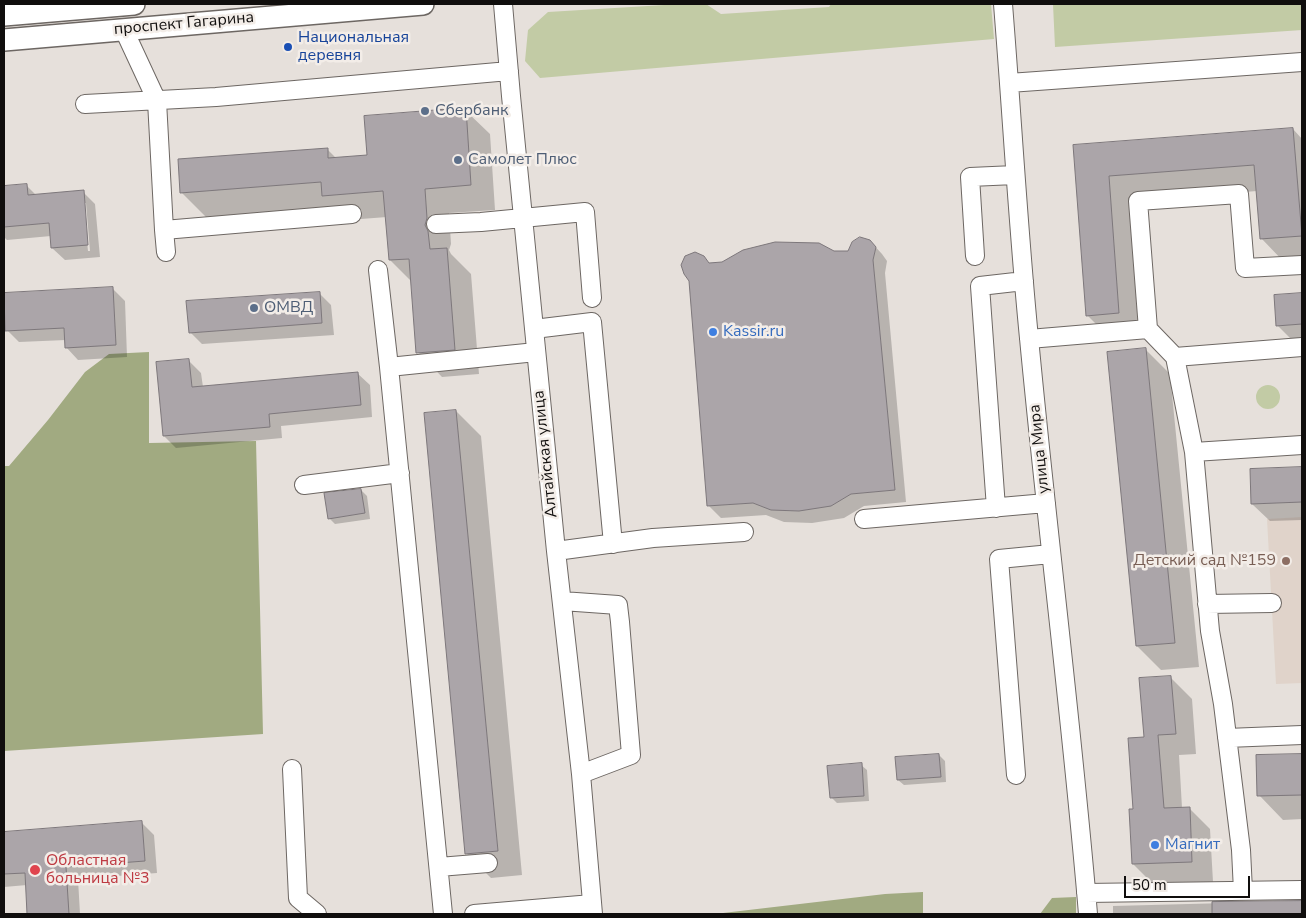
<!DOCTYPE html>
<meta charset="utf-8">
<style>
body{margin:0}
#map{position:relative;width:1306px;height:918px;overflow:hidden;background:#e6e0db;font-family:"Nunito Sans",sans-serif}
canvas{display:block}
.frame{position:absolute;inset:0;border:5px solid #100e0d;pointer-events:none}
.scale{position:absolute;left:1124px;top:876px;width:126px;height:22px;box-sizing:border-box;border:2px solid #100e0d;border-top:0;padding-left:6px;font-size:15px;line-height:18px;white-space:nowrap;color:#100e0d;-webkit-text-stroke:4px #f3ede8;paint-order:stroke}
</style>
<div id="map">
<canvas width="1306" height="918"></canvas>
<div class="frame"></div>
<div class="scale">50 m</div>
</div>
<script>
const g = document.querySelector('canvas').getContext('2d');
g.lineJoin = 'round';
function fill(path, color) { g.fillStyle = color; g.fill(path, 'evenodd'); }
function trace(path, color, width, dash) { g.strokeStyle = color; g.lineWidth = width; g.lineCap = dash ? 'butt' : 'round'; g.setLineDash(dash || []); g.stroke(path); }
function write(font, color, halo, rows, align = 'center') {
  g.font = font + ' "Nunito Sans",sans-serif'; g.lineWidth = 5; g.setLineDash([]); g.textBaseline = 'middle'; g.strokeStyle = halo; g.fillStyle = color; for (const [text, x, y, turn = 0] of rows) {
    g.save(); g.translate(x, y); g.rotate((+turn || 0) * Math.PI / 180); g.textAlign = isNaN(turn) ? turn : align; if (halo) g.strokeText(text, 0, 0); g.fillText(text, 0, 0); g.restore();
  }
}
const built = new Path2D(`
 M1302,517V683L1276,684L1267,519Z`);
const green = new Path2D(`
 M681,4H706L721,14L829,7L831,4H991L994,39L540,78L525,61L528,30L548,12Z
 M1053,4H1301L1302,30L1055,47Z
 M1256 397a12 12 0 1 1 24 0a12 12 0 1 1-24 0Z`);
const forest = new Path2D(`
 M149,352V443L256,441L263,734L4,751V466H9L48,420L85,372L109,354Z
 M923,892V914H719L723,913L885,894Z
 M1076,897V914H1040L1052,898Z`);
const shadow = new Path2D(`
 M465,110L490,134L495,210L449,213L451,244L449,250L451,254L471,274L479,374L442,377L418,352L412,282L390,260L387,217L348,220L334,207L206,217L181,192L327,149L337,159L368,157Z
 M1293,129L1302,139V262L1285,263L1261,238L1257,191L1133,201L1143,338L1112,340L1087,315L1074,146Z
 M26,185L37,196L83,192L95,204L100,257L65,260L52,248L51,236L7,240L4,237V187ZM83,203H86L90,251H88Z
 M870,241L882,254L887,261L885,273L906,502L864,506L844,518L812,523L784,522L766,515L721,518L709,506L703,257L710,264L849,252Z
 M113,289L125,301L127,357L78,360L66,347V340L19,342L7,330Z
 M319,293L331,305L334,335L202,344L190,332Z
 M1302,294V350L1277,325L1275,296Z
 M1146,350L1170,374L1199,667L1161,670L1137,646Z
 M189,361L201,373L203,387L357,373L370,385L372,417L281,426L282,438L176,448L164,436Z
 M456,411L481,436L522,875L491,878L467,854Z
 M1302,468V520L1270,521L1252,504L1251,470Z
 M361,490L367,496L370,519L335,524L329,518Z
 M1171,678L1192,699L1196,754L1179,755L1182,808H1189L1210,829L1213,882L1154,885L1133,864L1134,810L1145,738Z
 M939,755L945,761L946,782L904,785L898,780Z
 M1302,755V819L1283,820L1259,795L1258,756Z
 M861,765L867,770L869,801L837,803L831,797Z
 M142,823L154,835L157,873L78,879L80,914H29L27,885L4,887V833Z
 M1302,901V914H1113V906Z`);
const building = new Path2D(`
 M466,108L471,185L425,189L427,218L425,225L428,231L430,249L447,248L455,350L416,353L409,259L389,260L383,191L322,196L321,182L180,193L178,159L328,148V158L367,155L364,116Z
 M1293,128L1302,236L1260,239L1254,165L1109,176L1119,313L1086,316L1073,145Z
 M27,184L28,195L84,190L88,245L51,248L49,223L4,227V186Z
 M860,237L870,240L876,247L873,260L895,490L851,494L831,506L799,511L771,510L753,503L707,506L689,281L684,274L681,265L685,256L695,252L704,256L709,263L722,262L743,250L775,242L819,243L834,251H848L852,242Z
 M113,287L116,345L65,348L64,328L5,331L4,293Z
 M320,292L322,323L189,333L186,301Z
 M1302,293V324L1276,326L1274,295Z
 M1146,348L1175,643L1136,646L1107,352Z
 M189,359L192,387L358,372L361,405L269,414L270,427L163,436L156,362Z
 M456,410L498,851L465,854L424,413Z
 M1302,467V502L1251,504L1250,469Z
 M361,489L365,513L328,519L324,493Z
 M1171,676L1176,734L1158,735L1164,808L1190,807L1192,862L1132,864L1129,809H1133L1128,738L1144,737L1139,678Z
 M939,754L941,777L897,780L895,757Z
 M1302,754V795L1257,796L1256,755Z
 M862,763L864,796L830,798L827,766Z
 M142,821L145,861L66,867L69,914H27L25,873L4,874V832Z
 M1302,901V914H1212V902Z`);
const minor = new Path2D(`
 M503,4L511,96L556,551L581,774L593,914
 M1003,4C1012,115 1018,227 1029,338C1047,530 1072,722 1088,914
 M124,30L157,101L164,230L166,252
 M1009,83L1302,62
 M85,104L216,97L509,71
 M436,224L481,222L585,212L592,298
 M164,230L352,214
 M975,256L970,177L1015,175
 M378,270L389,367L536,352
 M534,329L592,322L613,544
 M1148,329L1175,357L1194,452L1210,631L1223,704L1241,850L1243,891
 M1029,339L1148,329L1138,201L1239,194L1245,268L1302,265
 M1175,357L1302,347
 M389,367L443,914
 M1194,452L1302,445
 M304,485L400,473
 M996,508L980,286L1024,281
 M864,519L1046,503
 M556,551L653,538L744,532
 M562,601L618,605L620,622L631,755L581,774
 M1207,604L1272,603
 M1227,738L1302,735
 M292,769L298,898L317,914
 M1016,775L999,559L1051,554
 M439,867L488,863
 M1086,893L1302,890
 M474,914L592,904`);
const major = new Path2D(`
 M4,15L134,4
 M4,40L423,4`);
const markers = [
 [288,47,5,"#1a4fb4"],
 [425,111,5,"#5c6f8a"],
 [458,160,5,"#5c6f8a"],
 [254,308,5,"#5c6f8a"],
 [713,332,5,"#3f7fe0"],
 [1286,561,5,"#8d6e63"],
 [1155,845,5,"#3f7fe0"],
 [35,870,6,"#e0444e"]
];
const streetNames = [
 ["проспект Гагарина",184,24,-5],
 ["улица Мира",1040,449,-96],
 ["Алтайская улица",546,454,-96]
];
const transitNames = [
 ["Национальная",298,38],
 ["деревня",298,56]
];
const serviceNames = [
 ["Сбербанк",435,111],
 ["Самолет Плюс",468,160],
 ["ОМВД",264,308]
];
const shopNames = [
 ["Kassir.ru",723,332],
 ["Магнит",1165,845]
];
const educationNames = [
 ["Детский сад №159",1276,561]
];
const healthNames = [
 ["Областная",46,861],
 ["больница №3",46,879]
];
fill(built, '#e0d3ca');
fill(green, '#c2cba5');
fill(forest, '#a1aa81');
fill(shadow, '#0003');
fill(building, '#aba5a9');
trace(building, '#7d777b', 1);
trace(minor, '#6d6763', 20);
trace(major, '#6d6763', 24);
trace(minor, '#fff', 18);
trace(major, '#fff', 21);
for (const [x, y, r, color] of markers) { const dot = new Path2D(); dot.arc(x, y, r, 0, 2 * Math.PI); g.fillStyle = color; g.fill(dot); trace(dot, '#f3ede8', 2); }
write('16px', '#100e0d', '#f3ede8', streetNames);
write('16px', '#164399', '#f3ede8', transitNames, 'left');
write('16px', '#4e5e75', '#f3ede8', serviceNames, 'left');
write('16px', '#366cbe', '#f3ede8', shopNames, 'left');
write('16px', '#785e54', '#f3ede8', educationNames, 'right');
write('16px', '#be3a42', '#f3ede8', healthNames, 'left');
</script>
